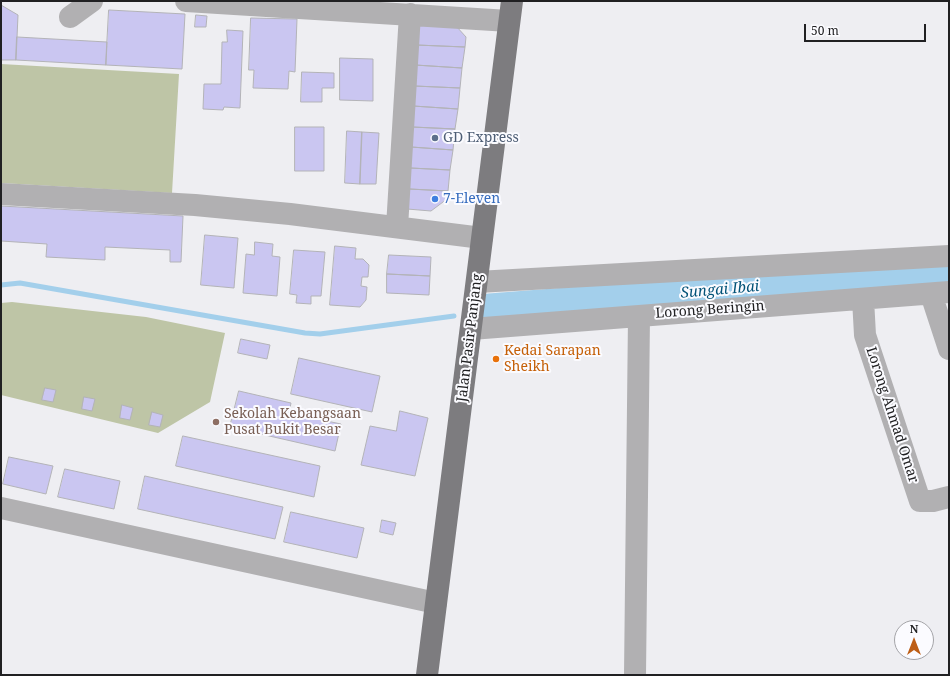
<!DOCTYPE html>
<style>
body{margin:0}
#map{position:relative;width:950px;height:676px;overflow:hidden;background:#eeeef2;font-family:"Noto Serif",serif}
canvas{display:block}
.frame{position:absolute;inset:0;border:2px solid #202022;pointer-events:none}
.north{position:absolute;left:894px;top:620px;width:40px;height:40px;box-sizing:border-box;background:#fbfbff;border:1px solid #a3a3a7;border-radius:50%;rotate:0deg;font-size:11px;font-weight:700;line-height:16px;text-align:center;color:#202022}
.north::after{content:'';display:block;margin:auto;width:14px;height:18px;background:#bd5e16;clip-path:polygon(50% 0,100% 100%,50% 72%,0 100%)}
.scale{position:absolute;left:804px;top:24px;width:122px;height:18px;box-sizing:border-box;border:2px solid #202022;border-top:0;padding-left:5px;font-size:12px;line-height:14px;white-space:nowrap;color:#202022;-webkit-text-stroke:3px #fbfbff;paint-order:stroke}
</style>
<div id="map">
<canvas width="950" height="676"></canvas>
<div class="frame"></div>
<div class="north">N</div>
<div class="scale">50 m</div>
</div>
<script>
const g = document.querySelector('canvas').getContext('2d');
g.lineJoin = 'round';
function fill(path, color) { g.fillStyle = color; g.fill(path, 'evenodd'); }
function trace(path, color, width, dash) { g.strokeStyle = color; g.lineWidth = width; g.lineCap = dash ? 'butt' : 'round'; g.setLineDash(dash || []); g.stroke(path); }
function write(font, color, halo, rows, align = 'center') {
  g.font = font + ' "Noto Serif",serif'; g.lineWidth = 4; g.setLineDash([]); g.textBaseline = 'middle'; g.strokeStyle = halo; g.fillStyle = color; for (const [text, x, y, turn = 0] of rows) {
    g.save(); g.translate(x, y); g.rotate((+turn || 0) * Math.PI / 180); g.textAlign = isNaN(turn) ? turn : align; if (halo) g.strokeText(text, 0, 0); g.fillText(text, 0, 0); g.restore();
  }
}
const green = new Path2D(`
 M1,64L179,74L172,193L1,183Z
 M12,302L146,317L225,333L210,402L158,433L1,395V303Z`);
const stream = new Path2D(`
 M1,285L20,283L305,333L320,334L454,316`);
const river = new Path2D(`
 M490,308L949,272`);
const building = new Path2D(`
 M1,5L18,15L16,60H1Z
 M109,10L185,14L182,69L106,65Z
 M196,15L207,16L206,27H195Z
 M251,18L297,19L295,72L289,71L288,89L253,88L254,70H249Z
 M417,24L456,26L466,37L465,47L416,45Z
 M227,30L243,31L240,108L224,107L223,110L203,109L204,84H221L222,42H227Z
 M17,37L107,42L106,65L16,60Z
 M416,45L465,47L462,68L415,65Z
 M340,58L373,59V101L340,100Z
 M415,65L462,68L460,88L414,86Z
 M302,72L334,73V88H322V102H301Z
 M414,86L460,88L458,109L413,106Z
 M413,106L458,109L455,129L412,127Z
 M295,127H324V171H295Z
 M412,127L455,129L453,150L411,147Z
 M347,131L362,132L360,184L345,183Z
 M362,132L379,133L376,184H360Z
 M411,147L453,150L450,170L410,168Z
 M410,168L450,170L448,191L409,189Z
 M409,189L448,191L447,199L431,211L407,209Z
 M1,206L183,216L181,262H170V250L105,247V260L46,257L47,244L1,241Z
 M205,235L238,238L234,288L201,285Z
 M255,242L273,244L272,256L280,257L277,296L243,293L246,254L254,255Z
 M335,246L356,248L355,259H363L369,265L368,277H362L361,286L367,287L366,300L360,307L330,305Z
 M294,250L325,252L321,296H311V304L296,303L297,295L290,294Z
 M389,255L431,257L430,276L387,274Z
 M387,274L430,276L429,295L387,293Z
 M241,339L270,345L267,359L238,353Z
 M299,358L380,376L372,412L291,394Z
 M45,388L56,390L53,402L42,400Z
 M239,391L291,403L289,413L341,424L335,451L230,427Z
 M84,397L95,399L92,411L82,409Z
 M122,405L133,408L130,420L120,418Z
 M400,411L428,418L415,476L361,465L370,426L396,431Z
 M152,412L163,415L160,427L149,425Z
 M183,436L320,466L314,497L176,466Z
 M9,457L53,466L46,494L3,484Z
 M65,469L120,481L114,509L58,497Z
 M145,476L283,507L275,539L138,509Z
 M291,512L364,528L357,558L284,542Z
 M382,520L396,523L393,535L380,532Z`);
const minor = new Path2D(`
 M186,1L509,21
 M70,17L92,1
 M1,194L195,205L290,214L482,238
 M397,227L410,14
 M477,282L949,256
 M931,294L949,349
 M863,299L865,335L920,501H933L949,497
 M471,329L949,292
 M1,508L436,603
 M635,675L639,316`);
const major = new Path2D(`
 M427,675L512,1`);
const markers = [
 [435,138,4,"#5c6f8a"],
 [435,199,4,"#3f7fe0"],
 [496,359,4,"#e8710a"],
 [216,422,4,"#8d6e63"]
];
const serviceNames = [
 ["GD Express",443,138]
];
const shopNames = [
 ["7-Eleven",443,199]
];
const streetNames = [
 ["Lorong Beringin",710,310,-4],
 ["Jalan Pasir Panjang",470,338,-83],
 ["Lorong Ahmad Omar",892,415,72]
];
const foodNames = [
 ["Kedai Sarapan",504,351],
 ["Sheikh",504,367]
];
const educationNames = [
 ["Sekolah Kebangsaan",224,414],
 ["Pusat Bukit Besar",224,430]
];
const waterNames = [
 ["Sungai Ibai",720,290,-5]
];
fill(green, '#bec5a6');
trace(stream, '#a3cfeb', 5);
trace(river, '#a3cfeb', 29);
fill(building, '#cac6f1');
trace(building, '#b3b3b7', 1);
trace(minor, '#b1b0b2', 22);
trace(major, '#7d7c7f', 22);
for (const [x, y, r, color] of markers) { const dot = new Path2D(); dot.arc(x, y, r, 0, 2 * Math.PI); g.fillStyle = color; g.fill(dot); trace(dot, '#fbfbff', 1.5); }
write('14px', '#4e5e75', '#fbfbff', serviceNames, 'left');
write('14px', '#366cbe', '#fbfbff', shopNames, 'left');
write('14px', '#202022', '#fbfbff', streetNames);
write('14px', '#c56008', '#fbfbff', foodNames, 'left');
write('14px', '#785e54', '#fbfbff', educationNames, 'left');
write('italic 15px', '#035378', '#fbfbff', waterNames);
</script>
